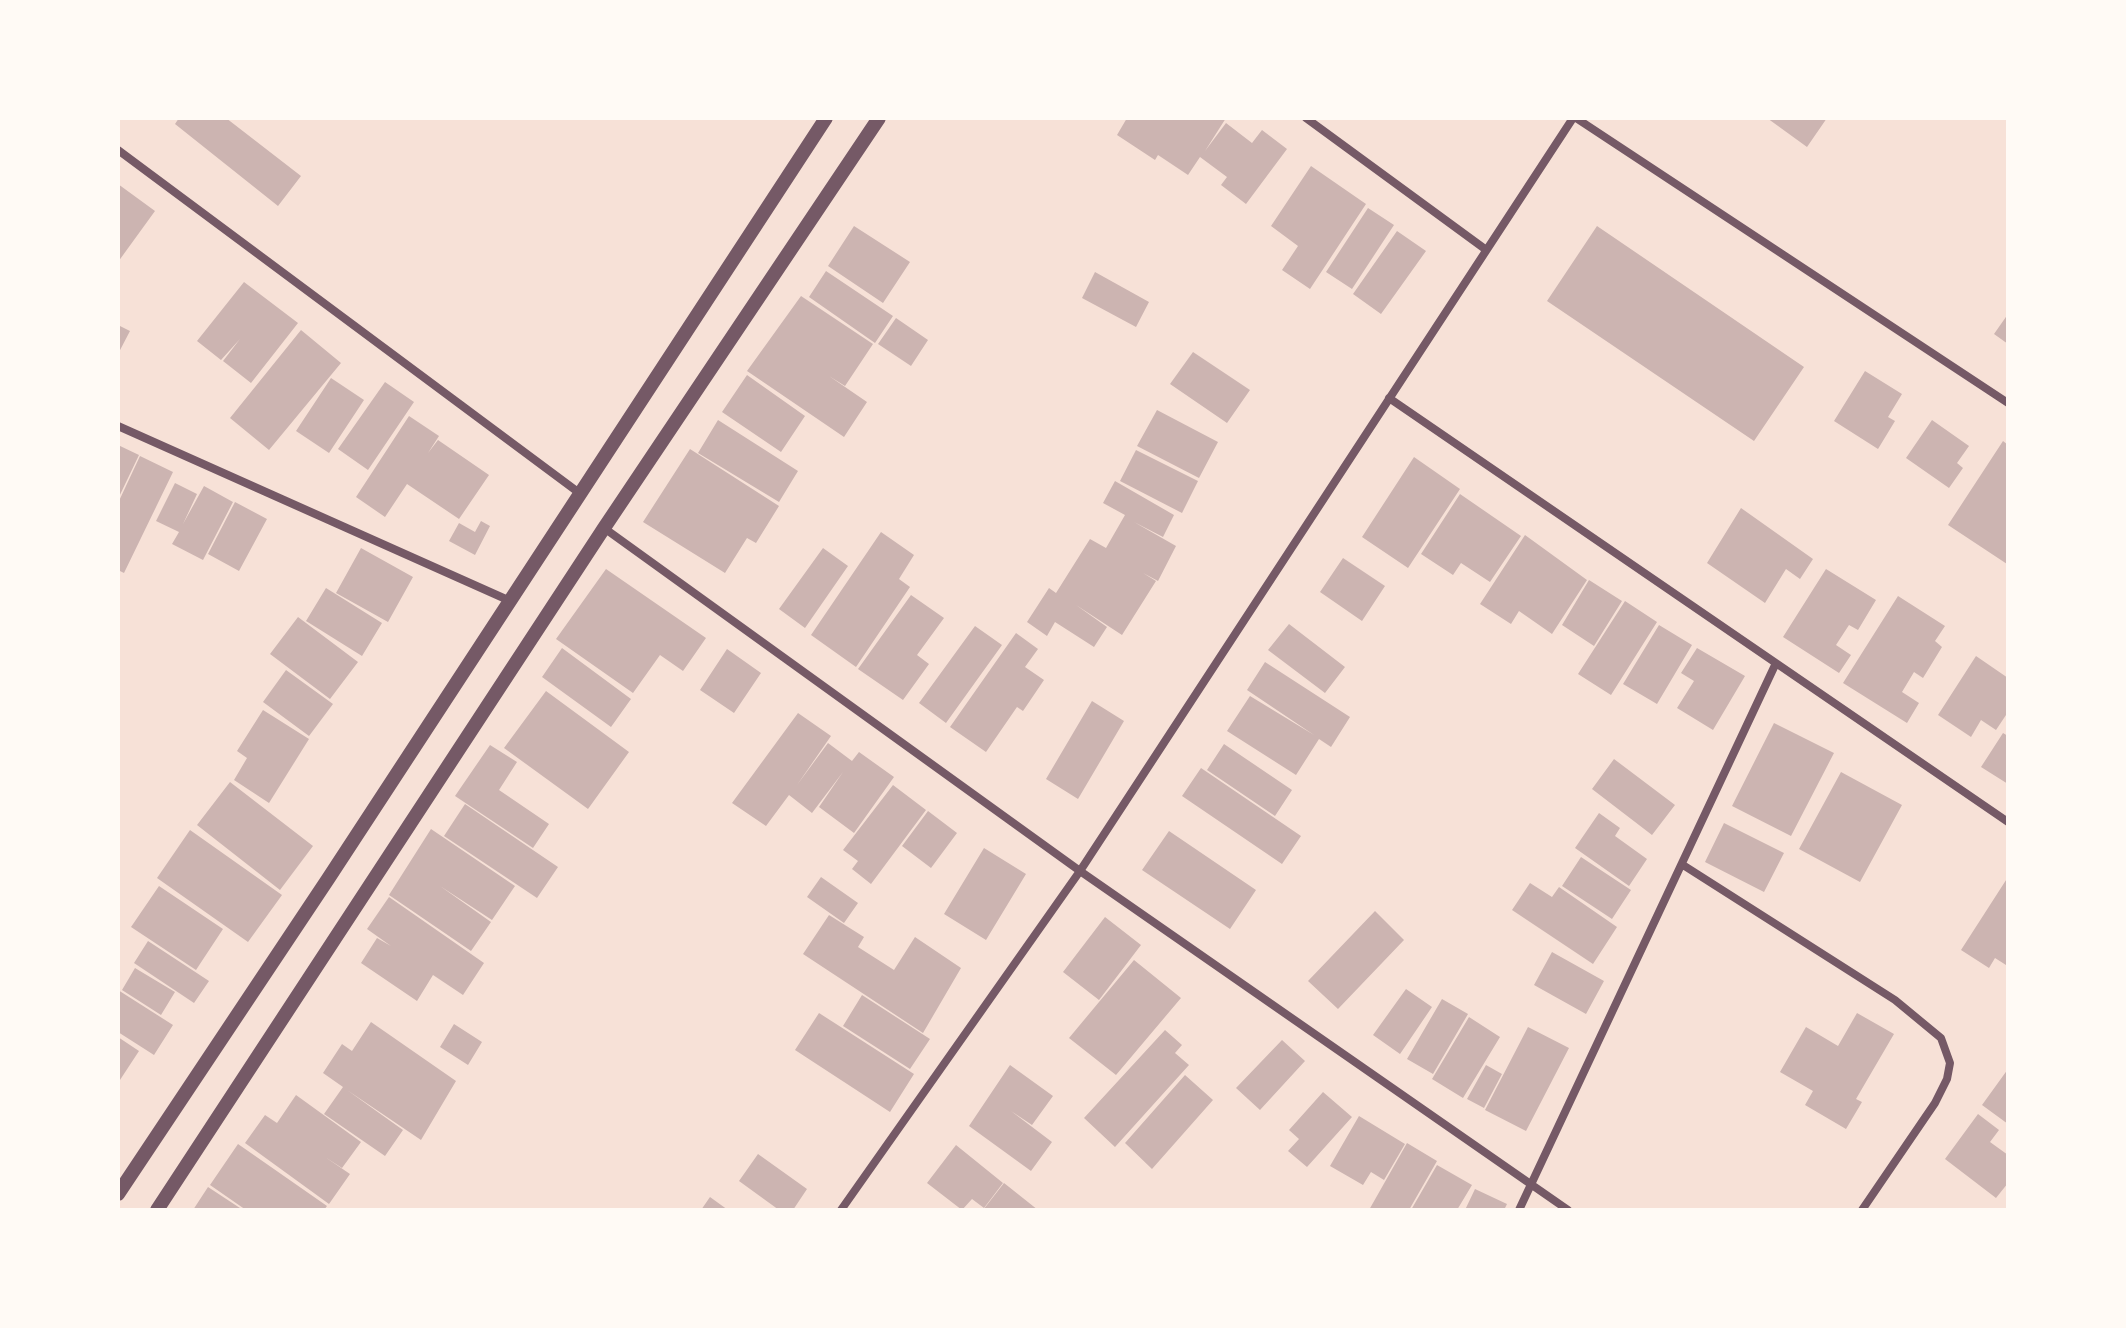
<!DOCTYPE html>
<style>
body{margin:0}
#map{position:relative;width:2126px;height:1328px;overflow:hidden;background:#f7e1d7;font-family:"Crimson Pro",serif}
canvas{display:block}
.frame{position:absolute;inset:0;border:120px solid #fffaf5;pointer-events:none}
</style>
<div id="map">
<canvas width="2126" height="1328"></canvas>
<div class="frame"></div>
</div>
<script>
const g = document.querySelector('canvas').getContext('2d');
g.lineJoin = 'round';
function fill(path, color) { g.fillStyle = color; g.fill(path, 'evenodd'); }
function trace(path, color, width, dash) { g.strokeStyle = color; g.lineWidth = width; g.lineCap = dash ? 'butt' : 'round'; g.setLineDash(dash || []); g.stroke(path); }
const building = new Path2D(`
 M179,118H226L301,176L278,206L175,124Z
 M1127,118H1226L1205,151L1226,123L1252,143L1262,130L1287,149L1246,204L1221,185L1227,177L1200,157L1188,175L1158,155L1155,160L1117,135Z
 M1767,118H1827L1807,147Z
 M1311,166L1366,204L1310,289L1282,270L1298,246L1271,226Z
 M118,184L155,211L118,262Z
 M1368,208L1394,225L1352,289L1326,272Z
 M854,226L910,262L883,303L828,266Z
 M1597,226L1804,367L1754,441L1547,301Z
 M1397,231L1426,251L1381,314L1353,294Z
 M826,271L893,316L875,343L809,297Z
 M1095,272L1149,302L1136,327L1082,298Z
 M244,282L298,323L251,383L223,361L240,339L221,360L197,341Z
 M801,296L873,344L845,386L829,376L867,402L844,437L747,371Z
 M2008,314V344L1994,334Z
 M896,318L928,340L911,366L878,344Z
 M118,325L130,331L118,354Z
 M301,330L341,363L269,450L230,418Z
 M1193,352L1250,390L1227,423L1170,384Z
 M1865,371L1902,394L1888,417L1895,421L1878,449L1834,421Z
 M747,375L805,416L781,452L722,412Z
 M331,378L364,400L329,453L296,431Z
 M385,382L414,402L368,470L338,449Z
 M1157,410L1218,442L1199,478L1137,446Z
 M409,416L439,436L428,453L438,440L489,475L459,519L407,484L385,517L356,497Z
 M718,420L798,471L779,502L698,453Z
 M1932,420L1969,446L1957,463L1963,468L1949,488L1906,458Z
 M2003,441L2008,445L2007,564L1948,525Z
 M118,445L139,455L118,499Z
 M690,449L779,506L756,543L747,538L725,573L643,522Z
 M1136,450L1198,481L1182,513L1120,481Z
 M140,456L173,472L124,573L118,570V503Z
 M1414,457L1460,489L1408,568L1362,537Z
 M1115,481L1174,515L1163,537L1134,522L1176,546L1158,581L1143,573L1156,581L1122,635L1076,605L1107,627L1094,647L1055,622L1047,636L1027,622L1049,588L1056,593L1090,539L1106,548L1125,515L1103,503Z
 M175,483L197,494L183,524L204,486L233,502L203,560L172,544L179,532L156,521Z
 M1460,494L1521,536L1490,582L1461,563L1453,575L1421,554Z
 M235,502L267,519L239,571L208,554Z
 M1741,508L1813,559L1800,579L1786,569L1765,603L1707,563Z
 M481,521L490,526L475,555L449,541L459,523L475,532Z
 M881,532L914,555L899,579L910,587L856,667L811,635Z
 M1525,535L1587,580L1552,634L1519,611L1511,624L1480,604Z
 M361,548L413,577L388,622L336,593Z
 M823,548L848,566L805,628L779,609Z
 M1343,558L1385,586L1362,621L1320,592Z
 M606,569L706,638L683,671L660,655L633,693L556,639Z
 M1826,569L1876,600L1858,630L1849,625L1836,645L1851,655L1839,673L1783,637Z
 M1589,580L1622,601L1594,646L1562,625Z
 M326,588L382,623L362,656L306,621Z
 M911,595L944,618L917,655L929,664L903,700L858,669Z
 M1898,596L1945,626L1935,641L1942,647L1923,678L1914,672L1902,692L1919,703L1907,723L1843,683Z
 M1625,601L1657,622L1611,695L1578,674Z
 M298,617L358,662L330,699L270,654Z
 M1289,624L1345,667L1325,693L1268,650Z
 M1659,625L1692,645L1657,704L1623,684Z
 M975,626L1002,645L946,723L919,703Z
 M1016,633L1038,649L1025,667L1044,680L1023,711L1017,707L986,752L950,727Z
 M562,648L631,699L611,727L542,677Z
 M1697,648L1745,676L1713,730L1677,708L1694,681L1681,673Z
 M727,649L761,673L734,713L700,690Z
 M1976,656L2008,678V712L1996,730L1981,720L1971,737L1938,715Z
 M1265,662L1350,717L1331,747L1319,739L1296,775L1227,731L1250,696L1314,735L1247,690Z
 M286,670L333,704L309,736L263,702Z
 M546,691L629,752L588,809L504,748Z
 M1092,701L1124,721L1078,799L1046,779Z
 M263,710L309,739L269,803L234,780L247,758L237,751Z
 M798,713L831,736L797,785L828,743L852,761L859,752L894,777L854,833L819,807L843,772L812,813L789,795L766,826L732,803Z
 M1774,723L1834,753L1791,836L1732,806Z
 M2003,733L2008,736V784L1981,767Z
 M1224,744L1292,790L1275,816L1207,770Z
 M490,745L517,762L499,790L549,824L533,848L455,796Z
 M1614,759L1675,805L1652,835L1592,789Z
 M1201,768L1301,836L1282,864L1182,796Z
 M1841,772L1902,805L1860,882L1799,849Z
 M230,782L313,846L280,890L197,825Z
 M893,785L926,810L871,884L852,869L858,861L843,850Z
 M465,804L558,867L537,898L444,836Z
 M928,811L957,833L931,868L902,846Z
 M1599,813L1620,828L1615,836L1647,859L1629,886L1575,848Z
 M1724,823L1784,853L1764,892L1705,862Z
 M431,829L515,886L492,920L440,886L491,922L471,951L389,895Z
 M190,830L282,895L248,942L157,878Z
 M1169,831L1256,890L1230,929L1142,870Z
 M984,848L1026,874L986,940L944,914Z
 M1581,857L1631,890L1612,919L1562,886Z
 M821,877L858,903L844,923L807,897Z
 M2008,877V962L2006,965L1995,958L1989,968L1961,950Z
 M1530,883L1552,897L1559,887L1617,927L1593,964L1512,910Z
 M159,886L223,929L196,970L131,927Z
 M389,897L484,963L463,995L433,975L417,1001L361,963L377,938L391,946L367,929Z
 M1375,911L1404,940L1338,1009L1308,981Z
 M829,915L864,937L858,947L894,970L915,937L961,968L923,1033L803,954Z
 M1105,917L1141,945L1099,1000L1063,972Z
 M148,941L209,981L194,1003L134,963Z
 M1552,952L1604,981L1586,1014L1534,985Z
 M1134,960L1181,998L1116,1075L1069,1038Z
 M135,968L175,992L161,1015L122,990Z
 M1406,989L1432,1007L1400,1054L1373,1035Z
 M118,990L173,1025L154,1055L118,1032Z
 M862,995L930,1039L910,1069L843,1026Z
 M1442,999L1468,1014L1433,1074L1407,1059Z
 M819,1013L914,1074L890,1112L795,1050Z
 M1857,1013L1894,1034L1856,1099L1862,1102L1846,1129L1805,1105L1813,1091L1780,1072L1806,1027L1838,1046Z
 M1469,1017L1500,1037L1463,1098L1432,1079Z
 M371,1022L456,1081L421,1140L347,1090L403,1130L385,1156L324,1114L343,1087L323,1073L342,1044L352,1051Z
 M454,1024L482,1042L468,1065L440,1047Z
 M1528,1027L1569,1048L1526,1131L1485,1110Z
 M1165,1030L1182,1045L1175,1053L1189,1065L1115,1147L1084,1118Z
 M118,1037L139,1051L118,1083Z
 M1282,1040L1305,1061L1260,1110L1236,1088Z
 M1010,1065L1053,1096L1032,1125L1011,1111L1052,1142L1031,1171L969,1126Z
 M1486,1065L1502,1074L1484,1108L1467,1099Z
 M2008,1069V1124L1982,1105Z
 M1185,1075L1213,1100L1152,1169L1125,1143Z
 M1323,1092L1352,1117L1307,1167L1288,1151L1299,1139L1289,1130Z
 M296,1095L361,1142L342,1168L325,1157L350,1174L329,1204L245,1143L265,1115L277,1123Z
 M1978,1114L1999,1130L1990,1142L2008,1155V1183L1996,1198L1945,1159Z
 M1359,1116L1405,1144L1384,1180L1371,1172L1363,1185L1330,1166Z
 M1407,1143L1437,1161L1409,1210H1369Z
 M238,1144L327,1206L324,1210H246L210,1185Z
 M956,1145L1003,1183L984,1208L972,1199L962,1210L927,1183Z
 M758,1154L807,1189L793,1210H779L739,1181Z
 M1437,1165L1472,1185L1457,1210H1411Z
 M1004,1183L1038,1210H983Z
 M208,1187L243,1210H193Z
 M1475,1189L1507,1204L1504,1210H1465Z
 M710,1197L728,1210H701Z`);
const minor = new Path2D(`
 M1306,118L1485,249
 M1576,118L2008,403
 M118,150L578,492
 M1389,398L2008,822
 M118,426L508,600
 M604,528L1080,871L1568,1210
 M1683,865L1895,1000L1941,1038L1950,1063L1947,1079L1935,1103L1862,1210
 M841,1210L1080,871L1573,118
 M1519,1210L1776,663`);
const tertiary = new Path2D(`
 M118,1194L328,879L826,118
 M157,1210L604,528L879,118`);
fill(building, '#ccb4b1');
trace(minor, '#755966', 8);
trace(tertiary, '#755966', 14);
</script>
